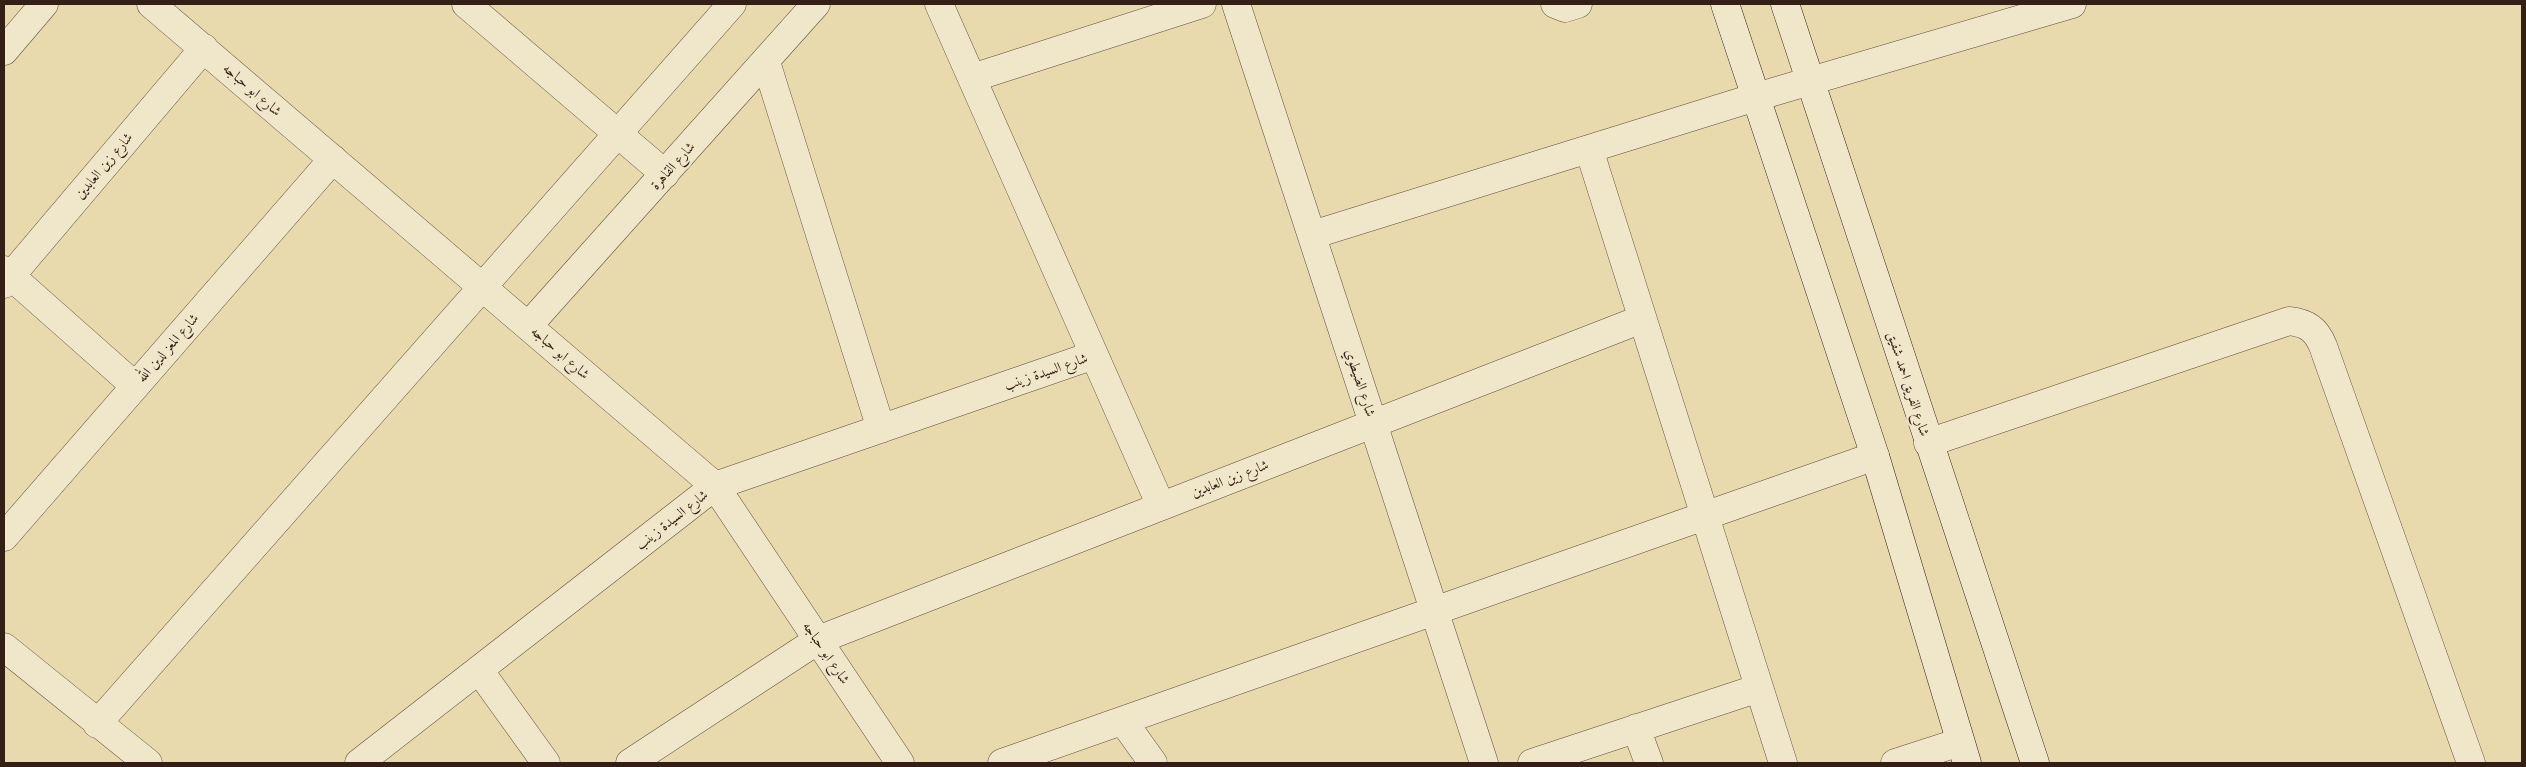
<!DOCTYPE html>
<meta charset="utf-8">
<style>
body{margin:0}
#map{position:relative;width:2526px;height:767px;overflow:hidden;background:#e8daad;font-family:"Libre Caslon Text",serif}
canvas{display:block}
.frame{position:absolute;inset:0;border:5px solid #331f16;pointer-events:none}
</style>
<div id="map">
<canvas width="2526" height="767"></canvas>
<div class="frame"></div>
</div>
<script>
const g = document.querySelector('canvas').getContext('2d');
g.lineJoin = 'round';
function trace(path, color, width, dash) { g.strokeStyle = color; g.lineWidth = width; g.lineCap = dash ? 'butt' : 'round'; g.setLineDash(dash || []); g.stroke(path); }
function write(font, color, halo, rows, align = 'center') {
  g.font = font + ' "Libre Caslon Text",Amiri,serif'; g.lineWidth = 4.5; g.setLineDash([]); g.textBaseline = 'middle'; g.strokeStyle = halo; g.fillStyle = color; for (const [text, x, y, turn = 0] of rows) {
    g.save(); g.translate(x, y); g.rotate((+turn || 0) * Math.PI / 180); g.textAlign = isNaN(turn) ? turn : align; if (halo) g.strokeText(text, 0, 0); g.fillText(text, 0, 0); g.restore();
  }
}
const street = new Path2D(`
 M151,4L715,486L900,763
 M466,4L665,174
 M939,4L1161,506
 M1236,4L1484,763
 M1555,4L1565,8L1578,4
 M4,51L44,4
 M766,62L881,429
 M972,78L1202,4
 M1589,149L1783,763
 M1312,235L1756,97L2072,4
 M4,270L135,386
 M4,284L204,48
 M528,326L816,4
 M1928,443L2289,321C2307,323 2316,329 2323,346L2471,763
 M4,537L333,159
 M4,647L148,763
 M479,670L546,763
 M1123,721L1153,763
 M97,724L732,4
 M1636,728L1649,763
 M359,763L715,486L1094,355
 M630,763L818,640L1642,319
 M1002,763L1875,456
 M1532,763L1759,688
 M1895,763L1960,742`);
const secondary = new Path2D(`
 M1725,4L1875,456L1967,763
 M1785,4L2035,763`);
const streetNames = [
 ["شارع ابو حباجه",252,90,41],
 ["شارع زين العابدين",104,166,-50],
 ["شارع القاهرة",673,166,-48],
 ["شارع المعز لدين الله",168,348,-49],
 ["شارع ابو حباجه",560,353,41],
 ["شارع السيدة زينب",1046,372,-19],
 ["شارع الضيطوي",1360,383,72],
 ["شارع الفريق احمد شفيق",1908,384,72],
 ["شارع زين العابدين",1230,479,-21],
 ["شارع السيدة زينب",672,520,-38],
 ["شارع ابو حباجه",826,653,56]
];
trace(street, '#604e3c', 29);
trace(secondary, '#331f16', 29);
trace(street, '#f0e7ca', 28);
trace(secondary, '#f0e7ca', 28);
write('14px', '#331f16', '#f0e7ca', streetNames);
</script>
